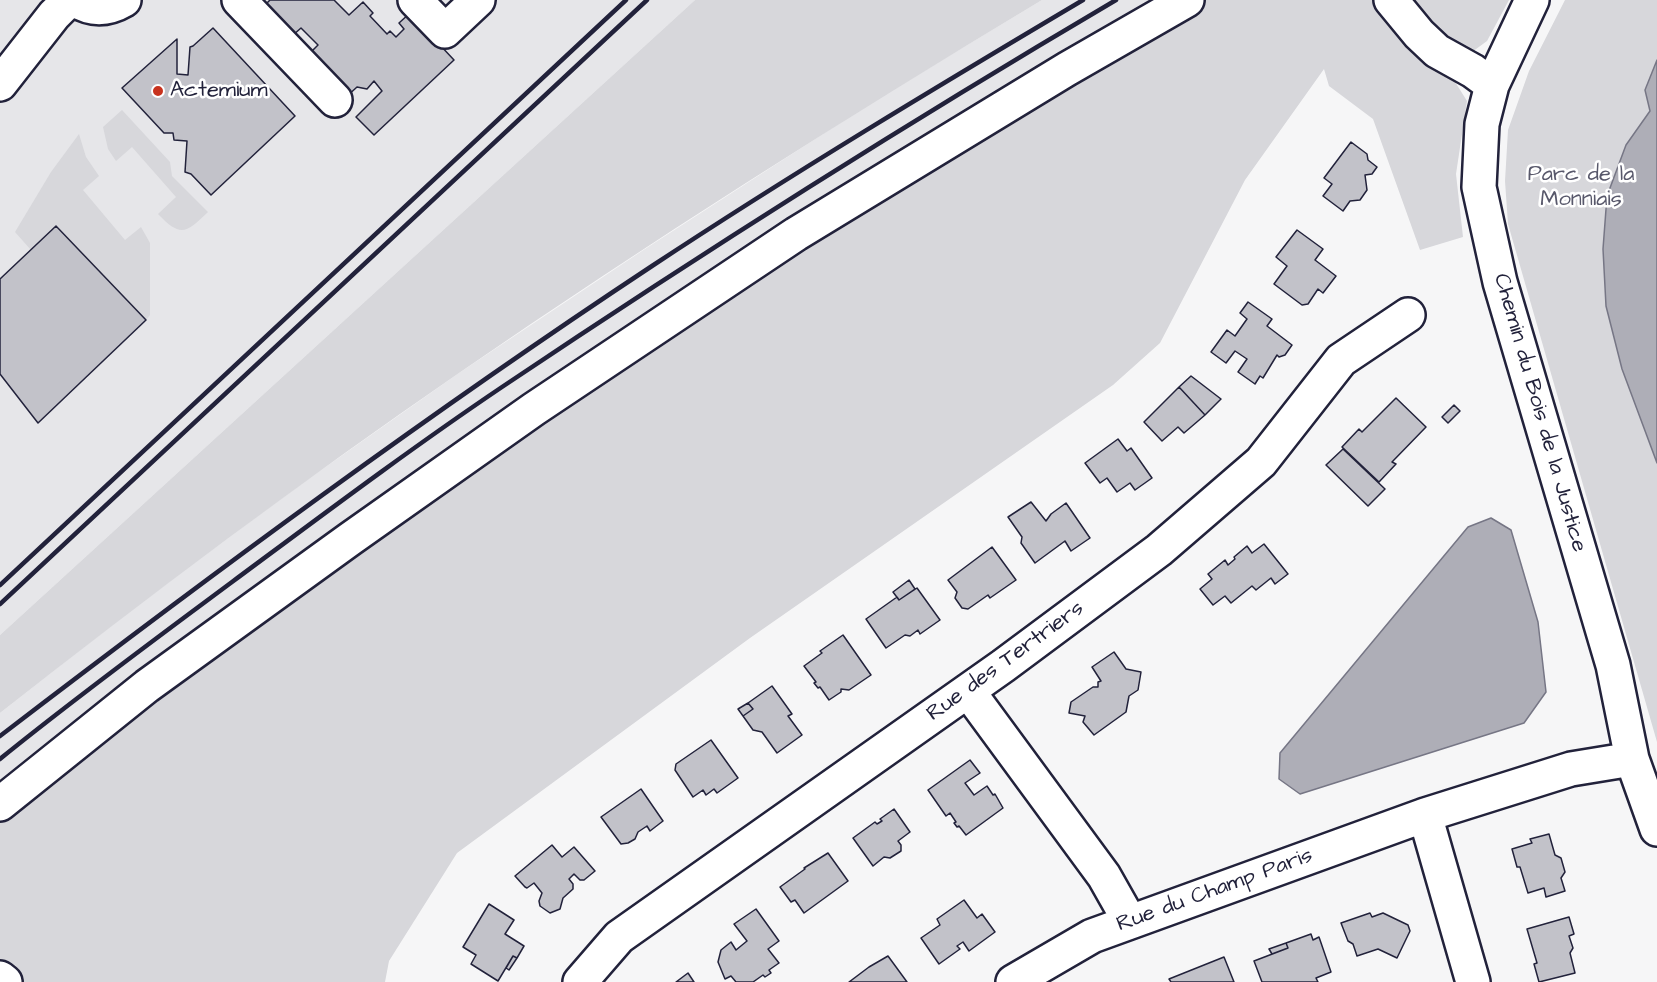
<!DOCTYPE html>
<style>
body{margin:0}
canvas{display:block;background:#f6f6f7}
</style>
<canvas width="1657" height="982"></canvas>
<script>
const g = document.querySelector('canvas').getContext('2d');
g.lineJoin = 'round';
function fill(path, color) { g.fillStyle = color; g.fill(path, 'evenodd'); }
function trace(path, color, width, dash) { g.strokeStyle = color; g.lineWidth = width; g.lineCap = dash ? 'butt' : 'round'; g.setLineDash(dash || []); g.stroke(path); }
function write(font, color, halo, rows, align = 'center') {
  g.font = font + ' "Architects Daughter",sans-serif'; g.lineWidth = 5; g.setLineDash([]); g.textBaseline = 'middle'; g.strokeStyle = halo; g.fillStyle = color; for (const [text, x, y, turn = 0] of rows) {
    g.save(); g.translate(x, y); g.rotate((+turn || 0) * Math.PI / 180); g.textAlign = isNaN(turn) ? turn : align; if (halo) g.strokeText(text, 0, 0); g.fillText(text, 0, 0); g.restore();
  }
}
const built = new Path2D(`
 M0,0H695L0,635Z
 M1042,0H1171L0,792V713L130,611L293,490L459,373L645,249L871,103Z`);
const green = new Path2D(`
 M695,0H1042C844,119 649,242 459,373C302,481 150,595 0,713V635Z
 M1171,0H1375L1414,52L1452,77L1467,101L1456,174L1463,237L1420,250L1373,119L1329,86L1324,69L1245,180L1160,343L1113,385L750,638L457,853L389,961L385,982H0V792L244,609Z
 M1404,0H1509L1487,41L1472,52L1447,47Z
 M1565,0H1657V742L1508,224L1505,181L1508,130L1529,71Z
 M122,110L170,162L172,176L208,212C186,233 181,238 158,214L176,197L132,147L116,161L108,149L103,127Z
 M79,134L86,157L99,176L83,190L125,240L141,227L150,243V315L146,320L57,226L31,250L15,232L51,172Z`);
const water = new Path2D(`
 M1657,60V463L1622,369L1606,306L1603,249L1607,196L1626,145L1650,111L1645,90Z
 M1491,518L1511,530L1538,622L1546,692L1524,723L1300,794L1279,779L1280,753L1468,527Z`);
const building = new Path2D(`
 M270,0H334L349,15L363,2L373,13L370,16L387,34L390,31L396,37L404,29L399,23L410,13L454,60L374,135L356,117L382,91L374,81L367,89L357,87L345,98L309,54L318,45L301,28L292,36L264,6Z
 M213,28L295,116L211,195L191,174L185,172L187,141L174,140L173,133H164L122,88L177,39V74L188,75L190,47L193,46Z
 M1351,142L1367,154L1368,160L1377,167L1372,174L1365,175L1367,190L1360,200L1350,201L1343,211L1323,196L1332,184L1324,178Z
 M56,226L146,320L38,423L0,374V279Z
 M1297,230L1323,249L1315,260L1336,276L1323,293L1318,289L1308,304L1302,305L1274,284L1287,266L1276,257Z
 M1248,302L1272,319L1267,326L1292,345L1285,355L1279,357L1277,355L1263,378L1260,376L1255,384L1238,372L1247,359L1235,351L1226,363L1211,352L1227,330L1235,336L1247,319L1240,313Z
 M1191,376L1221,399L1205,415L1179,387Z
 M1179,387L1205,415L1184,433L1178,427L1162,441L1144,422Z
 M1396,398L1426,427L1392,462L1396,464L1379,482L1342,447L1359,429L1362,432Z
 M1454,405L1460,411L1448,423L1442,417Z
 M1118,439L1127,451L1131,448L1152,478L1135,490L1130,483L1117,492L1107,478L1100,483L1085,463Z
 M1343,449L1385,489L1368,506L1326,465Z
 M1031,502L1046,521L1051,514L1066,503L1090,538L1071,551L1065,541L1035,563L1021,543L1022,537L1008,517Z
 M1264,544L1288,574L1275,584L1271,578L1256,590L1252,586L1231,603L1225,596L1213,605L1200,589L1212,579L1208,574L1225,560L1228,565L1235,559L1234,557L1247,546L1252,553Z
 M992,547L1016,580L990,598L988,595L968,609L962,608L955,598L957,592L948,580Z
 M909,580L915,589L899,600L893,592Z
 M917,588L940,620L920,634L918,630L910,636L905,635L886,648L866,619L897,597L899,600Z
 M843,635L871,675L849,690L841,689V692L829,700L820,687L818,688L814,683L816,682L804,666L822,653L820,651Z
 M1114,652L1126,669L1141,672L1138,690L1129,696L1126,712L1094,735L1083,722L1085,716L1069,713L1071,702L1093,687H1098V682L1101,681L1092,667Z
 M772,686L792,714L788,716L802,735L777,753L762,732L753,730L743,716L753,709L748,703Z
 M748,703L753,709L743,716L738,709Z
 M711,740L738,778L717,793L714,789L706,795L703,790L693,797L675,770L676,764Z
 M970,760L980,773L965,783L974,795L987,786L993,795L995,794L1003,808L966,835L959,826L957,827L954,823L956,822L950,813L946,816L928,790Z
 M641,789L663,821L650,831L647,826L638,832L635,839L628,843L621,844L601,817Z
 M894,809L910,832L898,841L901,845V851L890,858L884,857L873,866L853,838L875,822L877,824L882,821L880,819Z
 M1549,834L1555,855L1561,858L1565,872L1561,878L1565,891L1546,897L1544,888L1528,893L1520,867H1517L1512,849L1532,843L1530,839Z
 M552,845L562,857L574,847L595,871L584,880H580L574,874L569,879L573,884V889L563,898L560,909L550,913L540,906L539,901L542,893L534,883L527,888L525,887L515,876Z
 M828,853L848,881L804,913L795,900L791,902L780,887L805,869L804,868Z
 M964,900L977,918L982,914L995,932L969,951L963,942L957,946L960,949L939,964L921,938L940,925L937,919Z
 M489,904L514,920L505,934L524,946L517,958L513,956L498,981L471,964L476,955L463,947Z
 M756,909L779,941L768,949L779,963L769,970L771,973L765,977L763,975L753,982H736L731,976L725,979L718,962L721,950L731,942L736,950L747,941L734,924Z
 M1370,913L1372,917L1383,913L1408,925L1410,931L1397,958L1378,949L1357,956L1353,944L1348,941L1341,923Z
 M1569,917L1574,934L1569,936L1573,948L1570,953L1575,973L1539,982L1534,964L1537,963L1527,929Z
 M1311,934L1313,940L1319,937L1331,972L1316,978L1318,982H1262L1254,961L1288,948L1286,943Z
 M1286,943L1288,948L1272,954L1269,949Z
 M513,956L517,958L509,970L506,968Z
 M888,956L907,982H849L869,967Z
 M1224,957L1234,982H1171L1169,979Z
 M688,973L694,982H676Z`);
const minor = new Path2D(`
 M75,0C91,10 107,10 124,0
 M239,0L335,100
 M415,0L445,31L478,0
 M1391,0L1419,34L1437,51L1473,71L1492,85
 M1532,0L1492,85L1482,124L1479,187L1500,282L1613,665L1632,759L1657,829
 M0,84L54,15L69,0
 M968,691L1104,876L1130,922
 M0,804L147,686L350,539L534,409L796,234L1067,69L1187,0
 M1425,815L1473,982
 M0,978L5,982
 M580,982L619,937L1003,666L1159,550L1261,462L1341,360L1408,315
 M1013,982L1092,936L1425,815L1571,769L1632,759`);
const rail = new Path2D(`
 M0,585L626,0
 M0,604L647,0
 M0,736C213,573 428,414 652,266C793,173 938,86 1083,0
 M0,759C75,698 154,640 232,582C321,516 410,449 502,387C703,252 907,123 1116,0`);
const markers = [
 [158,91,6,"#c8321e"]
];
const poiNames = [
 ["Actemium",170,91]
];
const parkNames = [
 ["Parc de la",1581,175],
 ["Monniais",1581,200]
];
const streetNames = [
 ["Chemin du Bois de la Justice",1539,413,74],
 ["Rue des Tertriers",1006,662,-36],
 ["Rue du Champ Paris",1215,891,-20]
];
fill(built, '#e6e6e9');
fill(green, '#d7d7db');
fill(water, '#aeaeb7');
trace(water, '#767685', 1.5);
fill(building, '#c2c2c9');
trace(building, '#22223b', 1.5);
trace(minor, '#22223b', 38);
trace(minor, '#fff', 33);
trace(rail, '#22223b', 4.5);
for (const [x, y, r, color] of markers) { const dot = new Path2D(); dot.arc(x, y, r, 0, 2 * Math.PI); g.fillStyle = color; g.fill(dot); trace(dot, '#fff', 2); }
write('22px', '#22223b', '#fff', poiNames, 'left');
write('22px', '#58586b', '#fff', parkNames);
write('22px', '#22223b', '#fff', streetNames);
</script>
